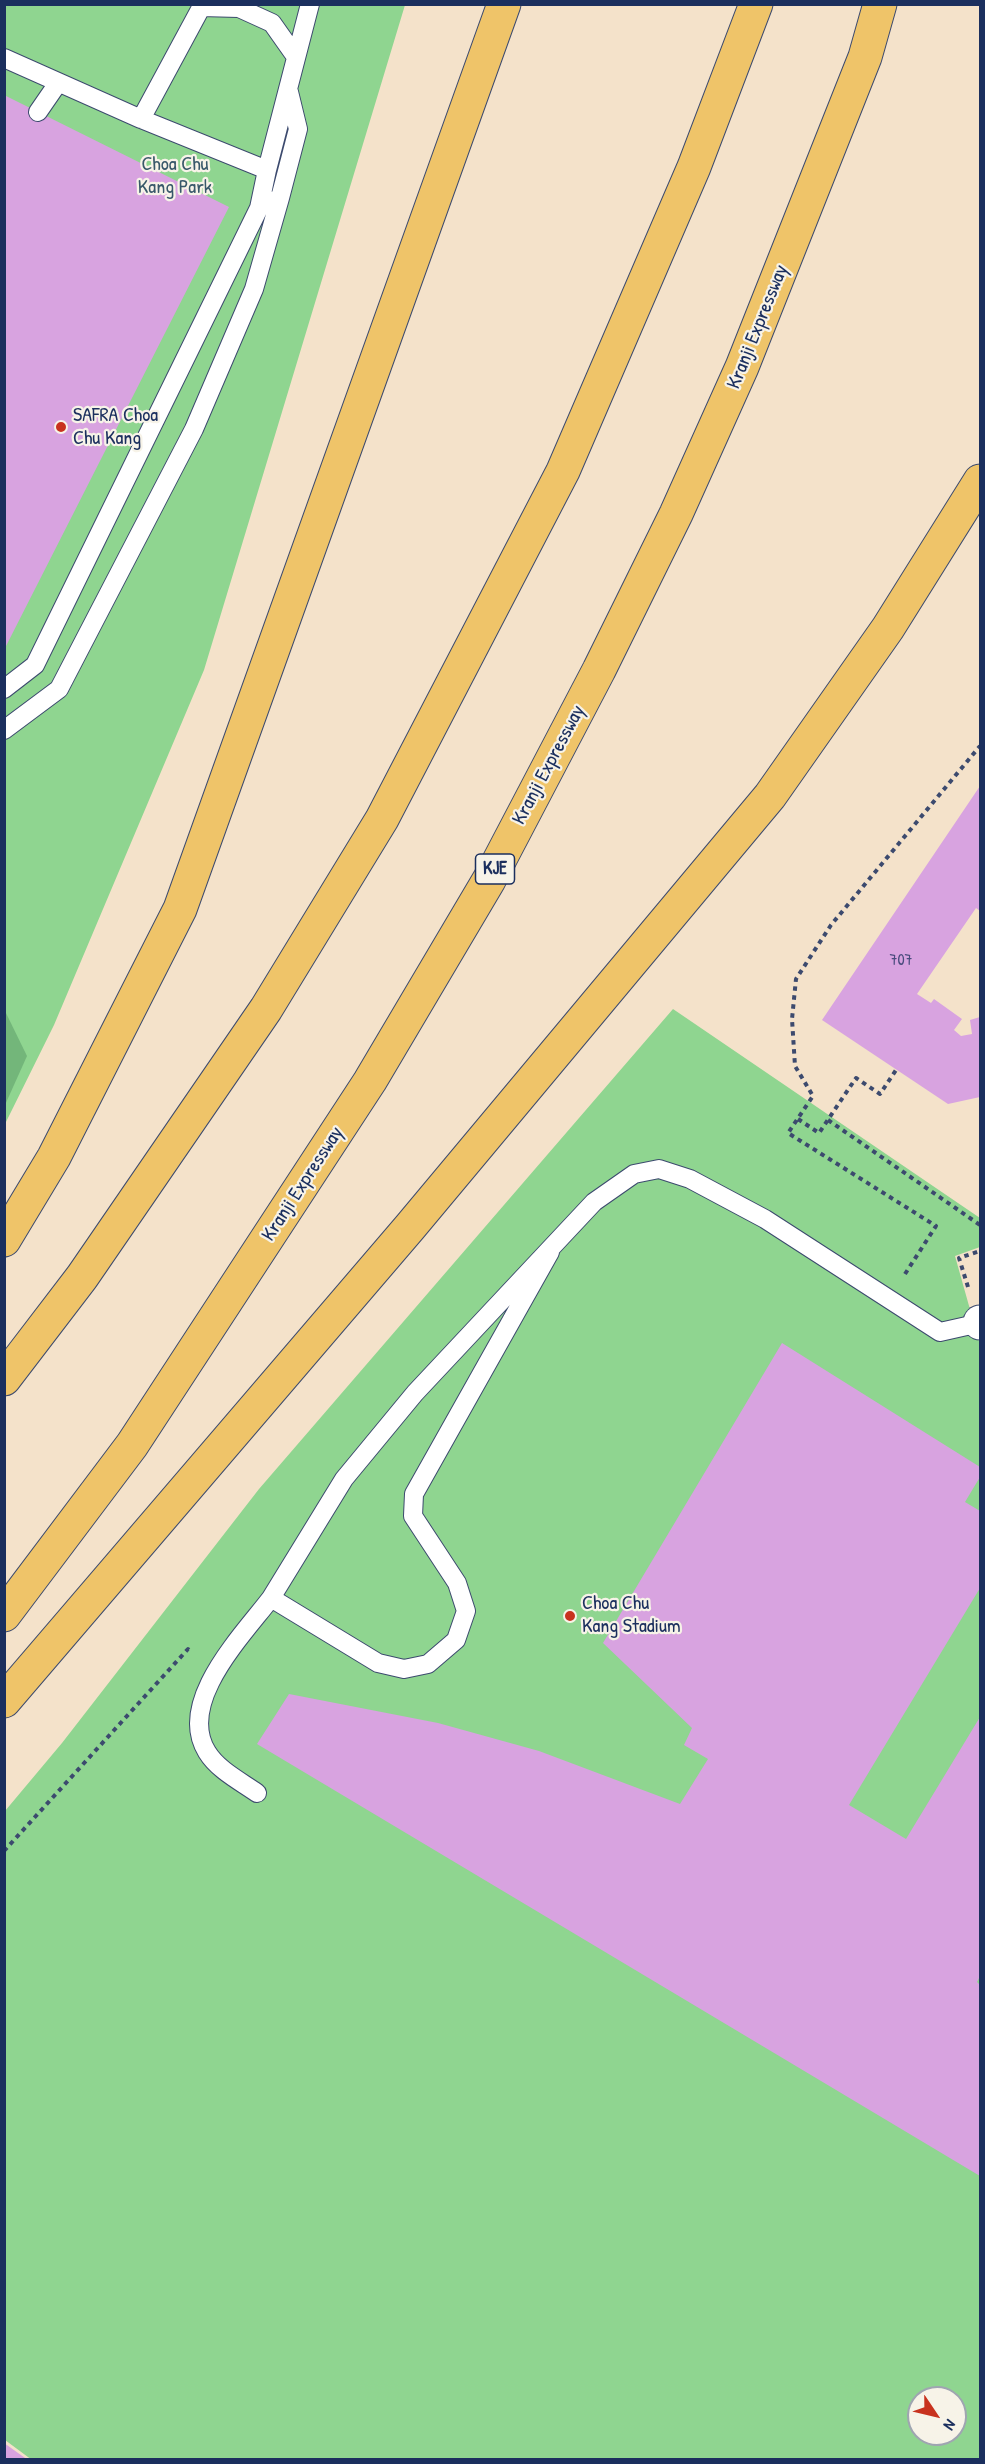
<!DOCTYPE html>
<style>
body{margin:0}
#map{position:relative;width:985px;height:2464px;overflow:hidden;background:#f4e2ca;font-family:"Patrick Hand",sans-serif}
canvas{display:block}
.frame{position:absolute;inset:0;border:6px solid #1b2f5e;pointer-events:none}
.north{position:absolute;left:907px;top:2386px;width:60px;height:60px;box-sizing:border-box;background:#f7f3e8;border:2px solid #9fa5b1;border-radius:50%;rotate:125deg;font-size:16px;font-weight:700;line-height:24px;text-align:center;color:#1b2f5e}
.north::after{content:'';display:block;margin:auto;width:21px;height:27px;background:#c8321e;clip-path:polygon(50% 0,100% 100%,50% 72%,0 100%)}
</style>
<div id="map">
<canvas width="985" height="2464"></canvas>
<div class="frame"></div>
<div class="north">N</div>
</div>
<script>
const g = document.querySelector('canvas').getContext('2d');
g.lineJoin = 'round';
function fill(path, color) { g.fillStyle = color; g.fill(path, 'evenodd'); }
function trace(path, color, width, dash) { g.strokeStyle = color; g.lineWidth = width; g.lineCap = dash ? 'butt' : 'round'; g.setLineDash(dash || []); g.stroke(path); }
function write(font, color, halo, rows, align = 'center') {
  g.font = font + ' "Patrick Hand",sans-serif'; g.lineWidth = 4.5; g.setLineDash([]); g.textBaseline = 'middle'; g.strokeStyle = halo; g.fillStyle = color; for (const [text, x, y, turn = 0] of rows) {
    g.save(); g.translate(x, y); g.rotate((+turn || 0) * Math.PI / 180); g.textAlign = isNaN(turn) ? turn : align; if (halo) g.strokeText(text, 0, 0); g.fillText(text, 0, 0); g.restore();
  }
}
const green = new Path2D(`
 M5,5H405L204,670L54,1025L5,1124Z
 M673,1009L980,1218V1247L955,1256L980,1345V2459L32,2460L5,2440V1811L62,1743L259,1489ZM919,2398H955V2434H919Z`);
const forest = new Path2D(`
 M5,1011L27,1056L5,1105L4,1011Z`);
const building = new Path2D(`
 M4,95L229,207L4,650Z
 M980,786V911L976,908L917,994L931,1003L934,999L962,1019L954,1030L961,1036L972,1034L970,1020L980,1017V1097L948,1104L822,1020Z
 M782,1343L980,1467V1477L965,1502L980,1511V1588L849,1805L906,1839L980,1717V1976L977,1982L980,1985V2176L257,1744L289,1694L438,1723L539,1751L680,1804L708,1759L684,1745L692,1728L603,1643Z
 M4,2443L28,2460H4Z`);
const path = new Path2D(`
 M798,1119L819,1133L856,1078L880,1094L896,1070
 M828,1120L980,1225
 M905,1274L936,1226L788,1133L813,1096L795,1066L792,1019L796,979L831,925L980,746
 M968,1287L959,1258L980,1251
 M4,1851L188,1649L192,1652`);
const lane = new Path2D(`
 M201,7L239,8L272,23L296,57
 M4,58L141,119L267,170L310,4
 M38,112L58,83
 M141,119L203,4
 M268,203L280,198L298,129L289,92
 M4,689L35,665L259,208L267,170
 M4,730L59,689L194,429L254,289L280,198
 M550,1252L414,1494L413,1516L457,1583L466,1611L456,1640L428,1664L404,1669L378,1663L271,1598L344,1479L415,1393L594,1202L634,1174L659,1169L690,1179L765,1219L940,1332L980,1323
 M257,1793C240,1781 218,1770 207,1752C176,1702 243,1635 271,1598`);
const street = new Path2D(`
 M980,1323V1322`);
const highway = new Path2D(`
 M4,1240L54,1157L180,909L504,4
 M4,1379L82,1277L266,1009L382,819L563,471L694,167L756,4
 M4,1615L132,1445L370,1081L489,880L599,670L676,514L742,367L865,57L880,4
 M4,1701L410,1227L770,796L888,628L980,481`);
const markers = [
 [61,427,6,"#c8321e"],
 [570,1616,6,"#c8321e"]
];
const numberNames = [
 ["707",901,961]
];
const shields = [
 [495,869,39]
];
const shieldNames = [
 ["KJE",495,869]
];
const parkNames = [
 ["Choa Chu",175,165],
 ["Kang Park",175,188]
];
const streetNames = [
 ["Kranji Expressway",758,327,-68],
 ["Kranji Expressway",549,765,-62],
 ["Kranji Expressway",303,1184,-57]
];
const poiNames = [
 ["SAFRA Choa",73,416],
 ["Chu Kang",73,439],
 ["Choa Chu",582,1604],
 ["Kang Stadium",582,1627]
];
fill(green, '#8fd590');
fill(forest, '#73b67a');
fill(building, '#d8a3e0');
trace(lane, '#3c4a6e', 20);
trace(street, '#3c4a6e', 35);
trace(highway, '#3c4a6e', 35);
trace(path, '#3c4a6e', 4, [4.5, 4.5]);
trace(lane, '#fff', 18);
trace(street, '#fff', 33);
trace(highway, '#efc469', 33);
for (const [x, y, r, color] of markers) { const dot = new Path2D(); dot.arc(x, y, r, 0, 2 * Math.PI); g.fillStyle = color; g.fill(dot); trace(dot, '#f7f3e8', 2); }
write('16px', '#4a4c7e', null, numberNames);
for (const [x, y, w] of shields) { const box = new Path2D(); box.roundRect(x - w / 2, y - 15, w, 30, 4.5); g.fillStyle = '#f7f3e8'; g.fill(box); trace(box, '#1b2f5e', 1.5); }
write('bold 18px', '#1b2f5e', null, shieldNames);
write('20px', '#38586a', '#f7f3e8', parkNames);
write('20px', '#1b2f5e', '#f7f3e8', streetNames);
write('20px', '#1b2f5e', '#f7f3e8', poiNames, 'left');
</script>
